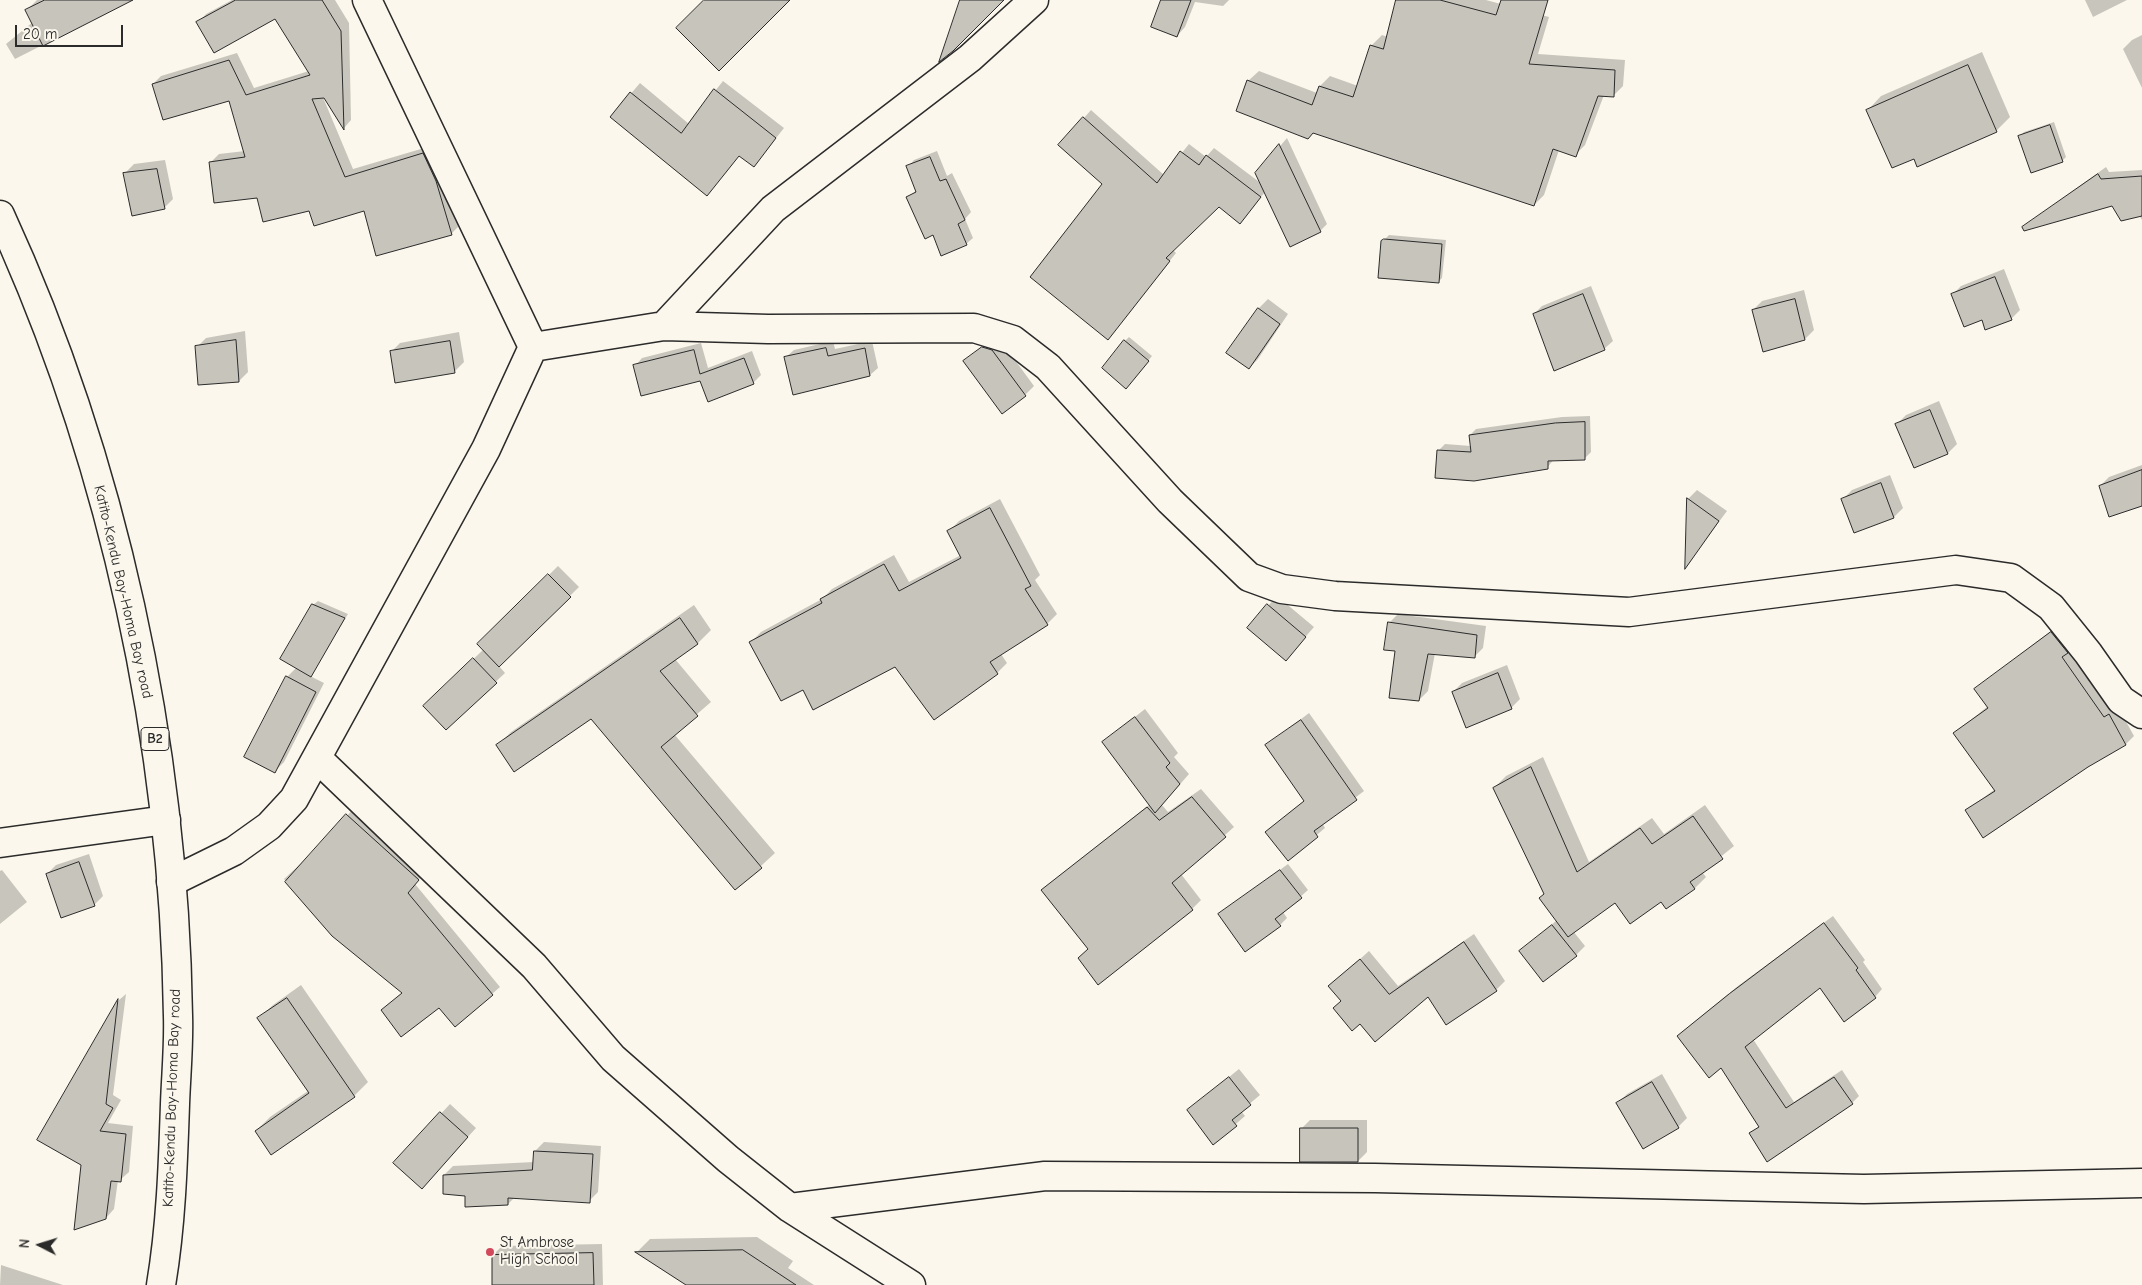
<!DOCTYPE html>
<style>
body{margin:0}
#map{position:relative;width:2142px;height:1285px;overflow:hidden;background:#fbf7ec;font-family:"Comic Neue",sans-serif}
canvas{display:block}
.north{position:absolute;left:15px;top:1220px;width:50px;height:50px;-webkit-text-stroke:4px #fbf7ec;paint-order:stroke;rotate:275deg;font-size:14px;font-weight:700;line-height:20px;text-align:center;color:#2b2b2b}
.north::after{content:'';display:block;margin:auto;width:18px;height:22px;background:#2b2b2b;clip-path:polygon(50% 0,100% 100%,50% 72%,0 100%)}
.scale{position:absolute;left:15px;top:25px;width:108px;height:22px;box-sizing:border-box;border:2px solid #2b2b2b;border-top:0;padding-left:6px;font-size:15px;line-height:18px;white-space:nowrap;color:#2b2b2b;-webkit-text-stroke:4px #fbf7ec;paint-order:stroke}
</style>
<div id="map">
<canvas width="2142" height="1285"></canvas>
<div class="north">N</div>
<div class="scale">20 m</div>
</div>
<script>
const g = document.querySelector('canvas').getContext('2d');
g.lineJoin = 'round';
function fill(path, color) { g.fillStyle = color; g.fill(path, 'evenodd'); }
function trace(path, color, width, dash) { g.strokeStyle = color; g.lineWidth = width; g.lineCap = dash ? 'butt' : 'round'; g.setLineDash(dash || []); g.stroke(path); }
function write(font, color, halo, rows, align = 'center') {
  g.font = font + ' "Comic Neue",sans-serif'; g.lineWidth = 4; g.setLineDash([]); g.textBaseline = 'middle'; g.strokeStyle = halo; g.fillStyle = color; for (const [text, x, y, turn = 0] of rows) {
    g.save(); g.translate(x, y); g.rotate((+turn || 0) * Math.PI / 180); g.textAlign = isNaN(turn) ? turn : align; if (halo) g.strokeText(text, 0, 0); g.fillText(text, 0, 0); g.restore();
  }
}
const shadow = new Path2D(`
 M37,0H123L102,15L15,59L6,44L33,22L27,10Z
 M232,0H335L349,23L351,120L344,128L322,95L353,169L431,146L444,173L459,226L451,234L365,209H310L257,197L211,162L219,154L245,151L230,99L153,84L161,76L237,53L254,88L309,71L276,17L198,23L206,14Z
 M1162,0H1229L1223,6L1195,2L1185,27L1177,36Z
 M1398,0H1486L1549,17L1538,54L1625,60L1623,86L1613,96L1604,95L1585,145L1575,155L1559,150L1544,195L1534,205L1248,81L1259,71L1317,93L1320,86L1330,76L1358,86L1372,45L1382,35L1388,37Z
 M2085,0H2127L2093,17Z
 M2142,35V88L2123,49L2132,40Z
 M1982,52L2010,117L1996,131L1915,157L1868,110L1881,96Z
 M723,81L784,128L754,166L740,155L611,117L640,83L689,124Z
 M1091,110L1164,175L1189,144L1206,157L1214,148L1262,184L1257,173L1287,138L1327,224L1320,231L1265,192L1247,214L1219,205L1173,250L1176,253L1108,338L1104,184L1060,145Z
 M2054,122L2066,157L2062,161L2020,136L2024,132Z
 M937,151L947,176L952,173L971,212L965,219L973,238L966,244L934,234L907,198L917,190L908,167L914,160Z
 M165,160L173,199L164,208L125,173L134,164Z
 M2106,167L2109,172L2142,170V220L2139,215L2113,204L2023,227Z
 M1389,235L1446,240L1442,278L1438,282L1383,241Z
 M2004,269L2020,310L2011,319L1982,318L1952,295L1961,286Z
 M1591,286L1613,341L1604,349L1534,314L1542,306Z
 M1804,290L1814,330L1805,339L1753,310L1762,301Z
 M1268,299L1288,314L1258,359L1249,368L1228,353L1259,308Z
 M245,331L248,372L239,381L197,347L206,338Z
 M459,332L464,362L455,371L396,381L391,352L400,343Z
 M1129,337L1152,356L1130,383L1125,341Z
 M992,338L1001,341L1034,386L1025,395L965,361Z
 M833,341L835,349L872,341L878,368L870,375L786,357L794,350Z
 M701,343L708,368L752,351L761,375L753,383L701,379L635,366L642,358Z
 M1939,401L1957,444L1948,453L1915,467L1897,424L1906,415Z
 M1590,416L1591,452L1584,459H1554L1547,468L1438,451L1445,444L1471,446L1470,435L1476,429L1562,417Z
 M2142,465V504L2100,486L2109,477Z
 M1890,475L1903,508L1894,517L1855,532L1843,499L1852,490Z
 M1697,490L1727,511L1686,566L1688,499Z
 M1000,499L1040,575L1035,580L1057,614L1047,624L1001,654L1007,663L997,673L934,719L896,665L804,688L751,642L761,632L822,599L832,589L894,555L909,582L961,555L949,531L959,521Z
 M558,566L579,587L499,666L505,673L446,729L433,697L484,649L479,644Z
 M1277,596L1314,627L1294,650L1248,628Z
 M318,601L348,614L310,676L324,683L284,762L275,771L287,677L297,667L313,605Z
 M694,605L711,630L698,643L675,659L711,702L674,734L775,853L736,889L591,717L498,745L511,732Z
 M1398,614L1486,626L1483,648L1474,657L1435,653L1428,691L1419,700L1396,650L1389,623Z
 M2060,624L2118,707L2134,736L2126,744L2087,766L1966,811L1995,789L1955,733L1988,706L1975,689Z
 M1507,665L1520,699L1511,708L1453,692L1462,683Z
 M1145,709L1178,753L1174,757L1189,774L1162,805L1168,812L1201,789L1234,827L1181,874L1201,900L1192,909L1079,958L1089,948L1043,890L1150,804L1103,742Z
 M1309,713L1364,791L1322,823L1325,828L1288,859L1267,832L1305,800L1267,745Z
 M1543,757L1589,862L1652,818L1664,834L1705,805L1734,846L1702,872L1706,877L1695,888L1666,908L1662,901H1615L1573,931L1585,946L1576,955L1521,951L1557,920L1494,788L1506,776Z
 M355,807L426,871L415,884L500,987L455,1026L439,1006L382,1010L403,992L332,936L284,879L322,844Z
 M89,854L103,896L94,905L47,874L56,865Z
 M1288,864L1308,890L1283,912L1287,918L1280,925L1220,914Z
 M2,870L27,902L0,924V871Z
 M1833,916L1865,960L1863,962L1882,989L1875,997L1820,986L1753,1039L1794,1102L1842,1070L1859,1096L1852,1103L1750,1134L1760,1125L1721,1066L1686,1029L1738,986Z
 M1474,934L1505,981L1496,990L1342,1000L1330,986L1369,951L1398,986Z
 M301,985L368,1082L354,1096L256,1131L270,1117L308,1091L259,1018L273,1005Z
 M126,994L113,1095L121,1100L108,1123L133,1126L129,1172L120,1180H118L114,1209L106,1218L82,1165L39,1140L119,1000Z
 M1239,1069L1260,1095L1241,1111L1245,1116L1214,1143L1188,1110Z
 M1662,1074L1687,1118L1678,1127L1618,1103L1627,1094Z
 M450,1104L476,1128L430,1179L395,1163Z
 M1310,1120H1367V1152L1358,1161L1301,1129Z
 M544,1142L601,1146L598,1192L589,1201L515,1197L508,1204L466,1194L444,1175L453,1166L534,1162L535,1151Z
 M757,1237L793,1261L788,1268L814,1285H690L637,1252L650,1239Z
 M602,1244L603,1285H493V1255L502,1246Z
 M1,1265L63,1285H0Z`);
const building = new Path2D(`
 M45,0H133L43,46L25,10Z
 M236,0H322L341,31L344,130L324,98L312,99L345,177L423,153L436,181L452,235L376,256L364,211L314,226L309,211L263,222L257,198L214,203L209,162L245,157L229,101L163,120L152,84L229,60L246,95L310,75L275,19L214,53L196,22Z
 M704,0H790L719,71L676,28Z
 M960,0H1004L953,51L939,62Z
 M1161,0H1191L1177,37L1151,27Z
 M1396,0H1440L1496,15L1501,0H1548L1529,64L1615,70L1614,97L1598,96L1576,157L1553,149L1534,206L1313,133L1308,139L1236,111L1247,80L1312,105L1319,86L1353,97L1370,45L1383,49Z
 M1968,65L1997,132L1917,167L1914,159L1892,168L1866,110Z
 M714,89L776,138L754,167L739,156L707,196L610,117L630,92L681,133Z
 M1083,117L1157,183L1180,151L1199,165L1206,155L1261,197L1240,224L1219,207L1166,258L1170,261L1108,340L1030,277L1102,184L1058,145Z
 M2050,125L2063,162L2031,173L2018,136Z
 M1279,144L1321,232L1290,247L1255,173Z
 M930,157L940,181L946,179L965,220L958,224L967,245L941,256L933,235L925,239L906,197L916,192L906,166Z
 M157,169L165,209L132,216L123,173Z
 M2098,174L2101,179L2142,176V216L2121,221L2112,206L2024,231L2022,227Z
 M1384,239L1442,244L1439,283L1378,278L1381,241Z
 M1995,277L2012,320L1985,330L1982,320L1964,327L1951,294Z
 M1583,294L1605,350L1554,371L1533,314Z
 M1795,299L1805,340L1763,352L1752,310Z
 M1258,308L1280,324L1249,369L1226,353Z
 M236,340L239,382L198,385L195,346Z
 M1124,340L1149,361L1126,389L1102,368Z
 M450,341L455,373L395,383L390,351Z
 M982,347L992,350L1026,396L1002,414L963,361Z
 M826,348L828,356L865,348L870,376L793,395L784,357Z
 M694,350L700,374L744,358L754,384L708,402L700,381L641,396L633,365Z
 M1930,410L1948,454L1914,468L1895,424Z
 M1585,422V460L1548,461V469L1474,481L1435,478L1437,450L1471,452L1469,435L1555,423Z
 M2142,470V506L2109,517L2099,486Z
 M1881,483L1894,518L1854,533L1841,499Z
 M1687,498L1719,521L1685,569Z
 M990,508L1031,586L1025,589L1048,625L990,662L998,674L934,720L895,667L813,710L803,690L781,701L749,642L822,603L820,599L884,564L899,591L961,558L947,531Z
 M548,574L571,597L499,667L477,644Z
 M312,604L345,618L311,677L280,659Z
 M1267,604L1306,637L1286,661L1247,628Z
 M680,618L698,644L660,671L698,716L661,747L762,868L735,890L591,719L514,772L496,745Z
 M1388,622L1477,635L1475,658L1428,654L1419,701L1389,698L1395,651L1384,650Z
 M2051,632L2068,653L2062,657L2104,717L2109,714L2126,745L2088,767L1983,838L1965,810L1995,791L1953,733L1988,708L1974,689Z
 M473,658L497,683L446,730L423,706Z
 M1498,673L1512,709L1466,728L1452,692Z
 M286,676L316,692L275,773L244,757Z
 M1135,717L1170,763L1166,767L1180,784L1155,813L1102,742Z
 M1301,720L1357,800L1314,831L1318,837L1288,861L1265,832L1304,801L1265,745Z
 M1531,767L1577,872L1640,828L1652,844L1693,816L1723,859L1690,882L1695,889L1666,909L1661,902L1630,924L1615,903L1568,937L1539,898L1544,894L1493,788Z
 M1192,797L1226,837L1172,883L1193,910L1098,985L1078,958L1088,949L1041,890L1147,807L1159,820Z
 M346,814L419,880L408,893L493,995L455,1027L439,1008L401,1037L381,1010L402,993L332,936L285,882Z
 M79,862L95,906L61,918L46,874Z
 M1280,870L1302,898L1275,919L1281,926L1245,952L1218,914Z
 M1824,923L1858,968L1856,970L1876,998L1844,1022L1820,988L1745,1047L1786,1108L1834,1077L1853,1104L1767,1162L1749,1133L1759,1127L1721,1068L1709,1078L1677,1036L1729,994Z
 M1552,925L1577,956L1543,982L1519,951Z
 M1464,942L1497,991L1446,1025L1428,997L1375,1042L1360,1024L1352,1031L1333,1008L1341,1001L1328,986L1360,959L1389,994Z
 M287,998L355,1097L271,1155L255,1131L309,1093L257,1018Z
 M118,999L106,1104L113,1108L100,1131L126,1134L121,1182L111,1181L106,1219L74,1230L81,1165L37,1140Z
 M1229,1077L1251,1105L1232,1120L1237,1126L1213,1145L1187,1110Z
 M1652,1082L1679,1128L1643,1149L1616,1103Z
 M440,1112L468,1137L422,1189L393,1163Z
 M1300,1128H1358V1162H1300Z
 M534,1151L593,1154L590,1203L508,1198V1205L465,1207V1196L443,1194V1175L532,1170Z
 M743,1250L796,1285H686L635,1252Z
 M593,1253L594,1285H492V1255Z`);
const minor = new Path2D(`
 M367,0L533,347
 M664,326L773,209L970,58L1034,0
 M317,758L534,966L613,1058L728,1159L790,1208L911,1285
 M0,843L166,820
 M171,882L234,851L269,826L294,799L486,449L533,347L664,326L768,329L974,328L1013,340L1048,367L1170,501L1249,577L1282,589L1335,596L1629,612L1956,570L2011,578L2051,607L2088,653L2121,700L2142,714
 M790,1208L1045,1176L1375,1178L1864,1189L2142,1183`);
const highway = new Path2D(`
 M0,215C114,462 174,745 178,1016C179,1045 176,1075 175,1104C173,1164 171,1226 161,1285`);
const markers = [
 [490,1252,5,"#d1495b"]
];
const shields = [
 [155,739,28]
];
const shieldNames = [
 ["B2",155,739]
];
const streetNames = [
 ["Katito-Kendu Bay-Homa Bay road",123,592,77],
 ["Katito-Kendu Bay-Homa Bay road",172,1098,-88]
];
const poiNames = [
 ["St Ambrose",500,1243],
 ["High School",500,1260]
];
fill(shadow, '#0003');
fill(building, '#c7c4bc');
trace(building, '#2b2b2b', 1);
trace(minor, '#2b2b2b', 31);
trace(highway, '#2b2b2b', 31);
trace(minor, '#fbf7ec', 28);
trace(highway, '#fbf7ec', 28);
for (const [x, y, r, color] of markers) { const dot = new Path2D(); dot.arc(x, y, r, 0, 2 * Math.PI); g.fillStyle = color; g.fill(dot); trace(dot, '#fbf7ec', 2); }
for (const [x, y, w] of shields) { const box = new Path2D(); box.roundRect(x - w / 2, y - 11.5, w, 23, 4); g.fillStyle = '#fbf7ec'; g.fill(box); trace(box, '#2b2b2b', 1); }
write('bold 14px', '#2b2b2b', null, shieldNames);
write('15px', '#2b2b2b', '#fbf7ec', streetNames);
write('15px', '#2b2b2b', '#fbf7ec', poiNames, 'left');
</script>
